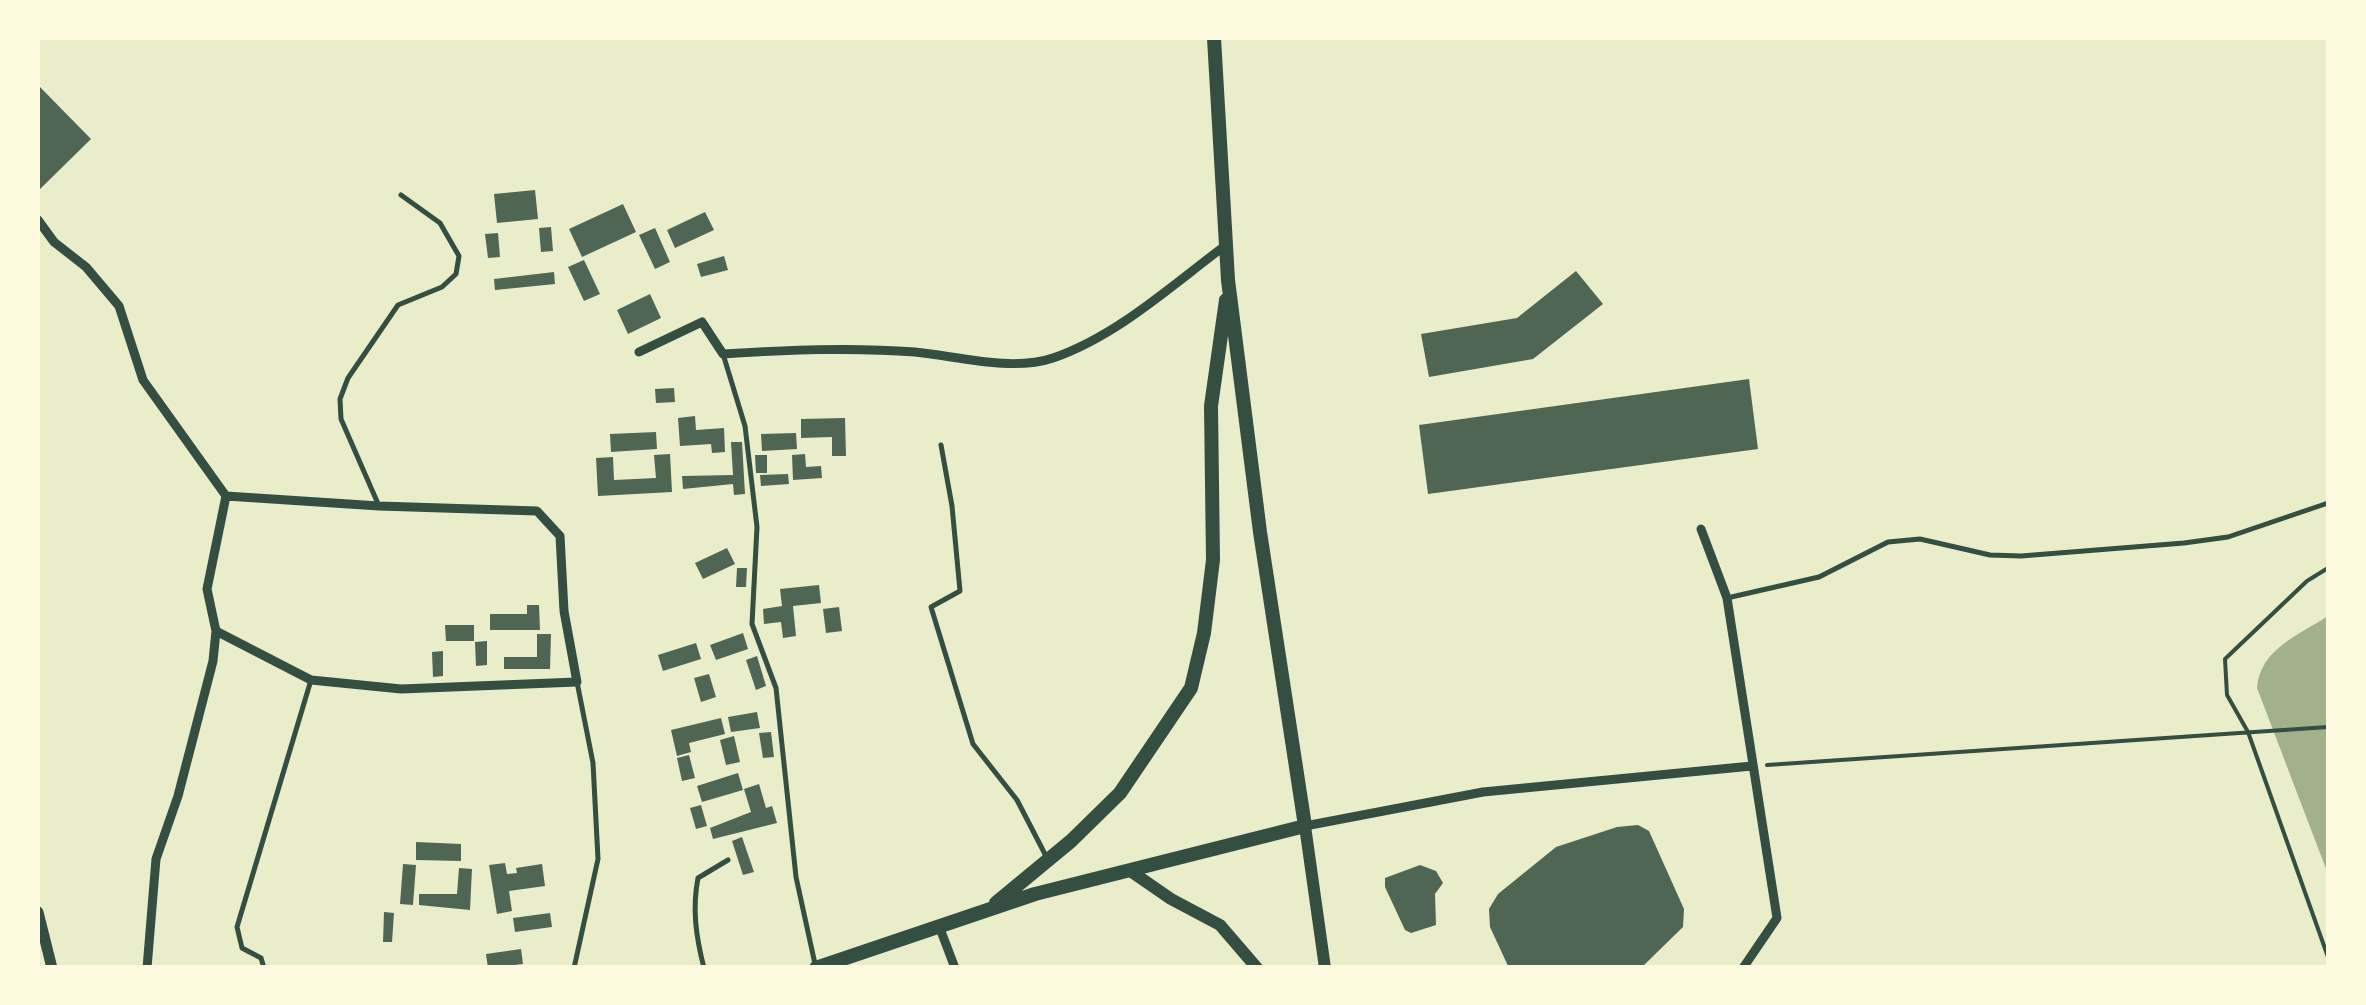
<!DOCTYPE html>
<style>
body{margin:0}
#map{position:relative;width:2366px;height:1005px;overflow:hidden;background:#e9edc9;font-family:"Noto Sans",sans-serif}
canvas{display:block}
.frame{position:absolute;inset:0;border:40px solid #fefae0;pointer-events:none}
</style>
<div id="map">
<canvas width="2366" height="1005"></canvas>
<div class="frame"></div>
</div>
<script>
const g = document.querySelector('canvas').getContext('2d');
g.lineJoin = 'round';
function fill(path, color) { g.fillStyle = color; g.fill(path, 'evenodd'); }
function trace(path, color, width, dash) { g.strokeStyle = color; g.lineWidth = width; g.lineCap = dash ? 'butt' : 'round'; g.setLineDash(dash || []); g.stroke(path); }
const water = new Path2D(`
 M2328,616V874L2257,688C2260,649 2299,635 2328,616Z`);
const building = new Path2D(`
 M38,85L91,139L38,191Z
 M535,190L538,219L497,223L494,194Z
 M623,204L636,232L582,257L569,229Z
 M705,212L714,230L675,248L667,230Z
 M551,227L553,251L541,252L539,228Z
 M655,228L670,262L655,269L639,235Z
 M498,233L500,257L488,258L485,234Z
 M724,256L728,270L701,277L697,264Z
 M584,260L600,294L584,301L568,267Z
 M1576,271L1603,304L1533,359L1429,377L1421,334L1517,318Z
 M554,272L555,284L495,290L494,279Z
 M650,294L661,318L628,334L617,310Z
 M1749,379L1758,449L1428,494L1419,425Z
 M674,388L675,402L656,403L655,389Z
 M695,416L696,430L724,428L725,452L712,453L711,444L680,446L678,418Z
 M845,418L846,456H832V437L801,438V419Z
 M656,432L657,449L611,452L610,434Z
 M796,433L797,449L762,451L761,434Z
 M731,442H742L745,494L734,495L733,484L683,489L682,476L733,475Z
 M670,454L672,492L598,496L596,458L613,457L614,480L656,478L654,455Z
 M805,454L806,467L821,466L822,478L793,480L792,455Z
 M755,455H767V473H756Z
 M788,474L789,484L761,486L760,475Z
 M727,548L735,564L703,579L695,563Z
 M737,568H747L746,587H736Z
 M819,585L821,603L793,606L796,636L783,638L781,622L764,624L763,609L782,606L780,589Z
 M527,605H539L540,630H490V614H527Z
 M839,607L842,631L826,633L823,609Z
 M445,625H474V641H446Z
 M743,633L748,649L716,660L710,645Z
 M537,634H551L550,669H504V657H537Z
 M487,641V665L476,666L475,642Z
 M696,643L701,659L663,671L658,655Z
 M443,651V676L433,677L432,652Z
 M757,656L766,686L756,690L746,660Z
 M709,674L716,697L701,702L694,678Z
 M757,712L760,728L731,732L728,717Z
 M721,718L725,734L689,743L691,752L677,756L671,730Z
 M771,732L774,757L763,758L759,733Z
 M734,736L740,762L726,765L720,740Z
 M689,755L695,778L682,781L677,758Z
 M738,773L743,790L702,802L697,786Z
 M759,784L766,808L772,806L777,823L713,839L710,828L751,812L744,789Z
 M701,805L707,826L696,829L690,808Z
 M1638,825L1649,831L1684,909L1683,927L1641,968H1509L1490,927L1489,909L1498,894L1556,847L1617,827Z
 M742,837L754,872L743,875L732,841Z
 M416,842L461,844V861L416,860Z
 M505,863L507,874L517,873L516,868L542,864L545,886L509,891L512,911L497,914L489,865Z
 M403,864L416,865L413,905L400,904Z
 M1420,865L1436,871L1443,883L1435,894L1436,925L1411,933L1405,930L1385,887V878Z
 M459,868L472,869L470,910L419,905V894H457Z
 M384,912L394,913L392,942H383Z
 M550,913L552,927L515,932L513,918Z
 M521,949L523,964L488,968L486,954Z`);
const path = new Path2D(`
 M2328,568L2307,581L2225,659L2227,695L2248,732L2328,957
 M1767,765L2328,727`);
const service = new Path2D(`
 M723,354L745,426L757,527L752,624L776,688L796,877L815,964
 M941,445L952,506L960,591L931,607L973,744L1017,800L1047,858
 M379,506L341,419L340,399L348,378L398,305L442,287L456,274L459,256L440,223L401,195
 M1727,598L1819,577L1888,542L1920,539L1990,555L2021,556L2184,543L2228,537L2328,503
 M264,968L261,958L242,948L237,927L311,680
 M574,968L598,859L593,763L577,682
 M704,968C696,937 692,909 698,878L728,860`);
const minor = new Path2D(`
 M38,220L54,242L86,267L119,306L143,380L226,496L207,589L216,631L213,661L178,796L156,859L147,968
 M639,352L702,322L723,354C787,350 851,347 915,352C956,356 1012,372 1053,358C1117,336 1172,285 1226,245
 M1701,529L1727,598L1777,918L1743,968
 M216,631L311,680L401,689L577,682L564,611L560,536L537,511L379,506L226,496
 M1305,826L1483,792L1752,766
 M939,926L955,968`);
const tertiary = new Path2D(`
 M38,912L52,968`);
const secondary = new Path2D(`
 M1305,826L1325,968
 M1129,870L1171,899L1220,925L1257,968`);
const primary = new Path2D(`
 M996,903L1071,841L1120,793L1191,688L1204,633L1213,560L1211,406L1226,300
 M816,968L1035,894L1305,826L1260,532L1228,280L1214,38`);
fill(water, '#a3b18a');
fill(building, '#4f6655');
trace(path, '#344e41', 4);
trace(service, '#344e41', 5);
trace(minor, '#344e41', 9);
trace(tertiary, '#344e41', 11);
trace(secondary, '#344e41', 12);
trace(primary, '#344e41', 14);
</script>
